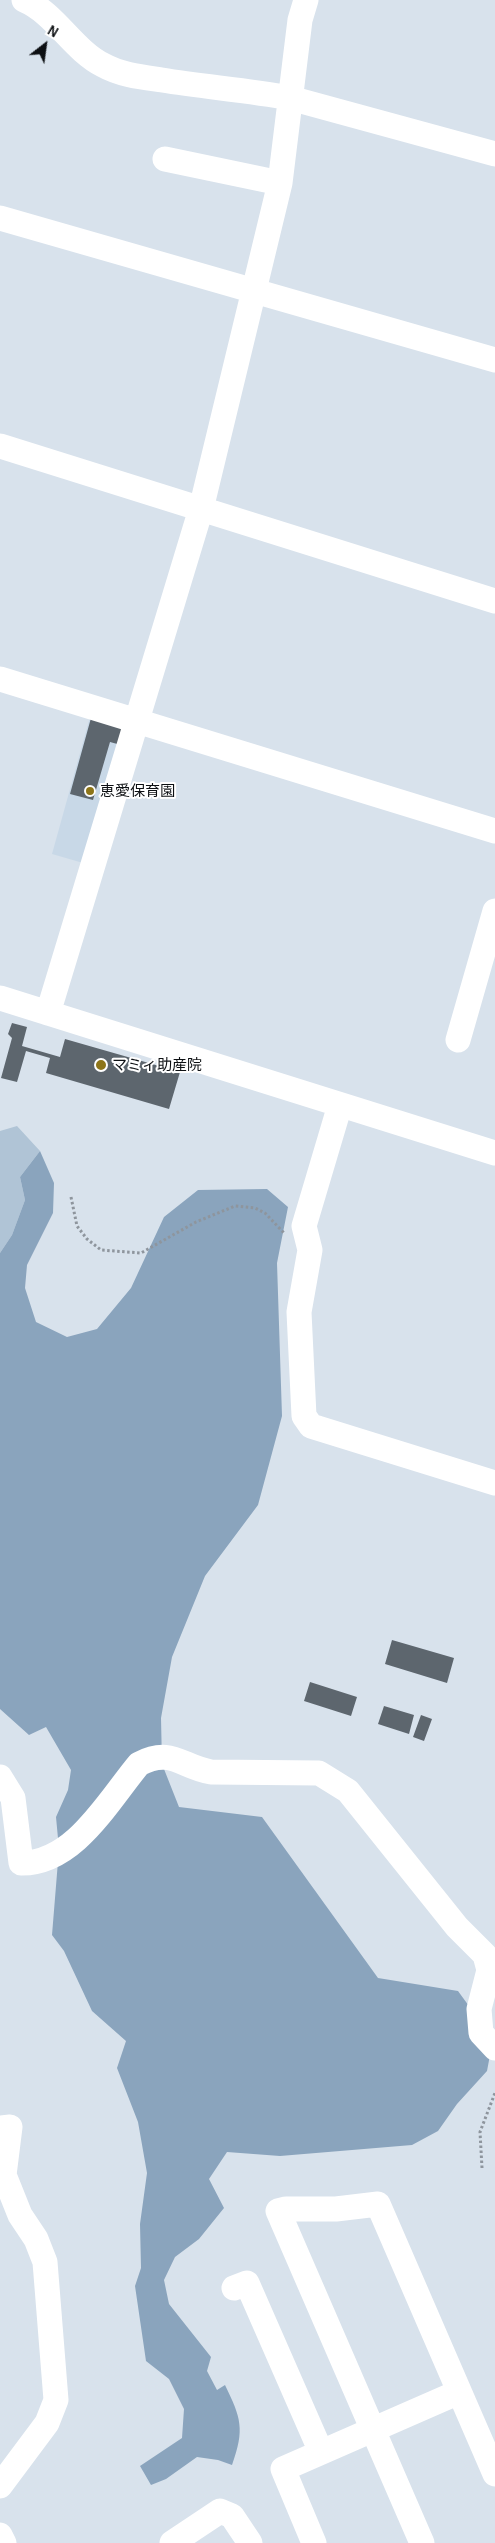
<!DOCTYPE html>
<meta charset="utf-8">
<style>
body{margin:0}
#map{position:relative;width:495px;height:2543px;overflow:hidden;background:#d8e2ec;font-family:"Alegreya Sans",sans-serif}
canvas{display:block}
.north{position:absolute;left:20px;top:20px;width:50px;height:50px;-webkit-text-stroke:4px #fff;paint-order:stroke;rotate:30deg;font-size:14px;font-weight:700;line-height:20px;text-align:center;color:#0d1013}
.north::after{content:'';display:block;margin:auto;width:18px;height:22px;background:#0d1013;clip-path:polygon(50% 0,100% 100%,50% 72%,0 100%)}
</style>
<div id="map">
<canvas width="495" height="2543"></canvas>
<div class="north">N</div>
</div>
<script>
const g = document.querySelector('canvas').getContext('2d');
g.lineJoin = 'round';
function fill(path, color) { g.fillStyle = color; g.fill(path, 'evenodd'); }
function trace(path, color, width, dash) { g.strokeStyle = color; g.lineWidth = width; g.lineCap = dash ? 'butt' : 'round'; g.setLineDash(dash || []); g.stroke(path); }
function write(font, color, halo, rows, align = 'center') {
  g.font = font + ' "Alegreya Sans","Noto Sans JP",sans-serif'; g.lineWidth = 4; g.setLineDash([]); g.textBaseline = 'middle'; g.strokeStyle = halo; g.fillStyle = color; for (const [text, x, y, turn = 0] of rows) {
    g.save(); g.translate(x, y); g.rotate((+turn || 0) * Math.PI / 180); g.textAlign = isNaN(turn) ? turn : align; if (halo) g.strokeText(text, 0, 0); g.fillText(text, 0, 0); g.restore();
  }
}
const built = new Path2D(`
 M90,717L129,728L90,865L52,854Z`);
const green = new Path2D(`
 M17,1126L40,1151L20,1177L25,1200L12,1235L0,1253V1131Z`);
const forest = new Path2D(`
 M40,1151L54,1183L53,1213L27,1265L25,1288L36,1322L67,1337L97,1329L131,1288L164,1217L198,1190L267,1189L288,1207L277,1263L282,1416L258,1505L205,1576L172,1657L161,1718L162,1764L179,1807L262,1817L378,1978L458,1991L493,2039L487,2071L457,2104L438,2131L412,2145L280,2156L227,2152L209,2179L224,2208L199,2239L175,2257L164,2280L169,2304L211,2357L207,2371L217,2390L225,2385C241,2418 245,2429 232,2465L218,2460L197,2457L166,2479L151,2485L140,2466L182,2438L184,2409L169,2379L146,2361L135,2286L141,2268L140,2224L147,2173L138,2122L117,2068L126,2041L92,2011L64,1951L52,1935L59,1849L56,1817L68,1790L71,1770L46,1727L29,1735L0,1709V1253L12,1235L25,1200L20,1177Z`);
const building = new Path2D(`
 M91,718L126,728L121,745L110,742L93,800L70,794Z
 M12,1023L27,1027L22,1046L60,1057L65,1039L180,1072L169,1109L46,1073L50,1058L26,1051L17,1082L1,1078L12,1038L8,1034Z
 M392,1640L454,1658L447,1683L385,1664Z
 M310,1682L357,1697L351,1716L304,1701Z
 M384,1706L414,1715L409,1734L378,1724Z
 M421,1715L432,1719L424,1741L413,1737Z`);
const path = new Path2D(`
 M71,1197L77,1226L87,1239L101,1250L141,1253L196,1222L235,1206L255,1208L265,1213L284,1233
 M482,2168L480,2132L495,2093`);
const minor = new Path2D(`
 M24,0C55,13 73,50 103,65C121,75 141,77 162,80C204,87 248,90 290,98L495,154
 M165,159L280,183
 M0,218L495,360
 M0,446L495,601
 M0,679L495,831
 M0,998L495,1153
 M48,1013L201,509L280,183L300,20L306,0
 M458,1040L495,911
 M340,1105L304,1226L310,1250L299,1312L304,1416L311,1426L495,1483
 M0,1777L13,1798L21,1863C74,1864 108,1801 139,1764C172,1747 181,1767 211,1772L319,1773L348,1791L457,1927L485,1955L489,1970L479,2009L481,2033L495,2048
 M0,2128L10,2127L4,2175L20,2215L36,2239L45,2262L56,2400L47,2423L0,2486
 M234,2288L247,2283L321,2452
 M0,2535L4,2543
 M172,2543L220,2511L232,2516L250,2543
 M314,2543L283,2469L459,2392
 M422,2543L278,2211L286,2209H336L378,2204L495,2474`);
const markers = [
 [90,791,5,"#8d7519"],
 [101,1065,6,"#8d7519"]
];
const poiNames = [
 ["恵愛保育園",100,791],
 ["マミィ助産院",112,1065]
];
fill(built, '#c8d8e7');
fill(green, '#b0c4d6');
fill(forest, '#8aa4bd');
fill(building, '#5d666e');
trace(path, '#8e959d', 3, [2.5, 2.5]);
trace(minor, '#fff', 25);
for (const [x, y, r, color] of markers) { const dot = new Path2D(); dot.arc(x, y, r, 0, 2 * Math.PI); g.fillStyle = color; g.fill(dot); trace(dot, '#fff', 2); }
write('15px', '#0d1013', '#fff', poiNames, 'left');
</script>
